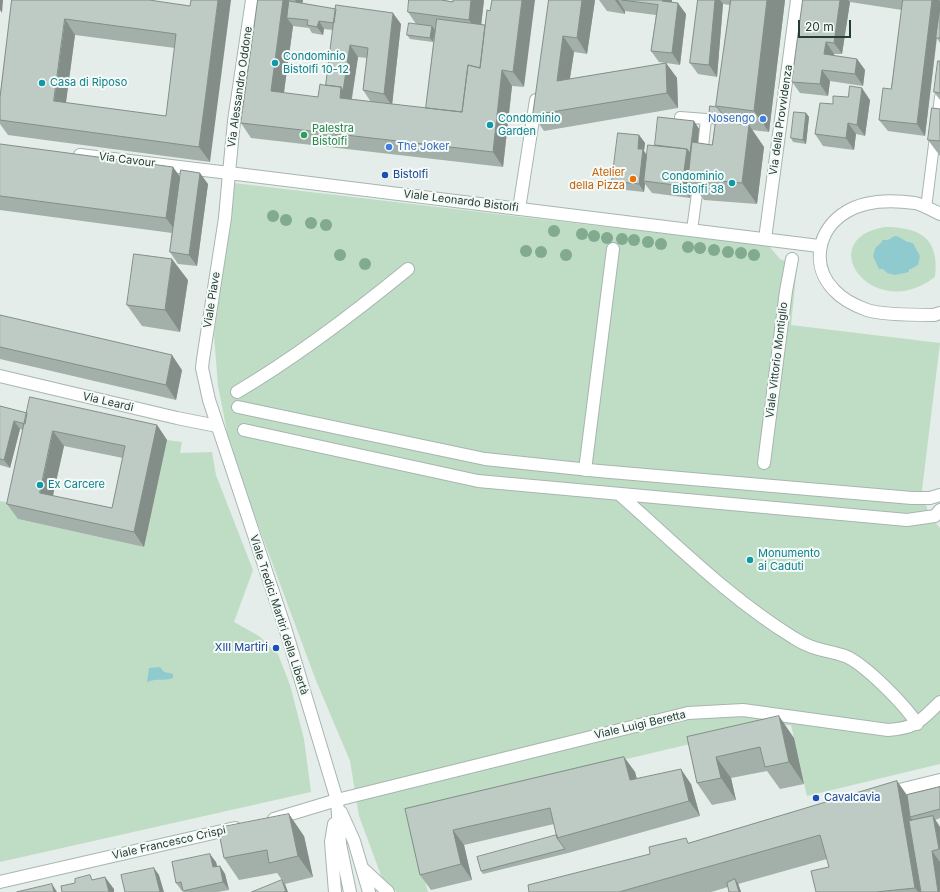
<!DOCTYPE html>
<meta charset="utf-8">
<style>
body{margin:0}
#map{position:relative;width:940px;height:892px;overflow:hidden;background:#e4ede9;font-family:Inter,sans-serif}
canvas{display:block}
.scale{position:absolute;left:798px;top:20px;width:53px;height:18px;box-sizing:border-box;border:2px solid #243e36;border-top:0;padding-left:5px;font-size:12px;line-height:14px;white-space:nowrap;color:#243e36;-webkit-text-stroke:3px #f5faf7;paint-order:stroke}
</style>
<div id="map">
<canvas width="940" height="892"></canvas>
<div class="scale">20 m</div>
</div>
<script>
const g = document.querySelector('canvas').getContext('2d');
g.lineJoin = 'round';
function fill(path, color) { g.fillStyle = color; g.fill(path, 'evenodd'); }
function trace(path, color, width, dash) { g.strokeStyle = color; g.lineWidth = width; g.lineCap = dash ? 'butt' : 'round'; g.setLineDash(dash || []); g.stroke(path); }
function write(font, color, halo, rows, align = 'center') {
  g.font = font + ' Inter,sans-serif'; g.lineWidth = 4; g.setLineDash([]); g.textBaseline = 'middle'; g.strokeStyle = halo; g.fillStyle = color; for (const [text, x, y, turn = 0] of rows) {
    g.save(); g.translate(x, y); g.rotate((+turn || 0) * Math.PI / 180); g.textAlign = isNaN(turn) ? turn : align; if (halo) g.strokeText(text, 0, 0); g.fillText(text, 0, 0); g.restore();
  }
}
const green = new Path2D(`
 M234,183L769,246L780,259L797,266L791,325L940,343L922,490L929,515L940,528V764L807,796L791,725H771L405,811L428,892H397L382,878L359,816L350,761L315,678L231,452L218,386L214,335Z
 M885,227C918,227 940,237 935,277C873,325 811,239 885,227ZM890,238L906,240L918,251L909,272L887,273L873,256L875,248Z
 M167,440L182,442L180,453L212,452L216,475L253,570L234,622L259,636L278,654L290,685L304,739L311,792L0,862V501L20,505L18,519L144,547Z`);
const water = new Path2D(`
 M895,236C902,237 907,243 913,243L920,256L918,265L909,270V272L895,275L887,273L883,269H879L873,256L875,248L882,242V240H887Z
 M160,667L164,672L173,674V678C167,681 157,678 147,682L149,668Z`);
const service = new Path2D(`
 M680,117L706,119L702,157
 M926,208L940,97
 M692,230L699,179`);
const pedestrian = new Path2D(`
 M237,392C298,356 353,314 408,269
 M238,407L485,459L599,471L912,498H930L940,495
 M244,430L478,481L907,520L935,516L940,510
 M764,463L786,291L792,259
 M585,470L613,249
 M619,494C676,544 730,599 794,638C812,650 827,650 845,656C865,664 906,706 917,724`);
const minor = new Path2D(`
 M80,155L229,173L234,121L252,0
 M519,209L536,100
 M765,239L797,0
 M0,376L177,418L217,426
 M274,819L337,800L688,713L743,710L888,730C917,728 920,721 940,702
 M0,882L235,828`);
const tertiary = new Path2D(`
 M940,214C932,210 923,205 915,203C893,200 865,200 846,212C818,229 810,265 834,290C842,299 856,306 867,310C881,315 918,315 934,315L940,313
 M341,812L354,841L369,892
 M334,824L331,842L335,892
 M362,868L388,892
 M350,892L340,844L337,800L286,631L209,400L202,368L203,359L225,218L229,173L819,246`);
const secondary = new Path2D(`
 M887,793L940,780`);
const trees = [
 [273,216],
 [286,220],
 [311,223],
 [326,225],
 [554,231],
 [582,234],
 [594,236],
 [607,238],
 [622,239],
 [634,240],
 [648,242],
 [661,244],
 [688,247],
 [700,248],
 [714,250],
 [526,251],
 [541,252],
 [728,252],
 [741,253],
 [340,255],
 [566,255],
 [754,255],
 [365,264]
];
const wall = new Path2D(`
 M12,0L190,6L210,162L8,135L0,124V98L1,89L0,93L1,87ZM75,35L175,48L166,116L66,103Z
 M258,0H303L302,3L401,24L392,104L426,108L435,30L433,42L410,39L407,35L416,24L408,12L445,0L453,2L484,0L481,25L524,87L512,86L503,167L251,138L241,123ZM293,26L309,28L312,33L323,35L324,29L333,30L326,85L318,97L284,93ZM358,57L367,58L363,90L371,102L352,99Z
 M549,0H595L587,54L574,52L570,79L666,63L659,62L651,51L656,15L625,11V14L607,11L599,0H672V2L686,14L680,65L666,63L677,78L678,108L544,131L533,115Z
 M698,0H785L769,132L752,130L764,147L757,204L704,200L692,184L690,198L652,193L645,184L644,192L617,189L612,181L639,135L645,143L644,151L647,156L655,145L694,121L699,129L698,143L712,145L715,125L712,124L709,120L717,107L716,106L730,5L723,4L717,77L698,74L690,63Z
 M803,0H940V43L937,38L925,136L888,131L879,120L891,89L902,10L850,2L842,54H834V56L857,59L865,70L863,86L830,81L828,96L800,93L792,82Z
 M940,61V100L934,92Z
 M870,100L865,136L856,134L854,150L823,146L815,134L833,104Z
 M940,109V156L928,140Z
 M806,113L809,117L806,144L793,142L791,138Z
 M0,144L180,177L208,184L197,266L178,264L170,252L172,233L0,210Z
 M188,280L180,332L142,326L127,305Z
 M0,315L182,370L176,400L0,359Z
 M0,406L27,413L157,425L167,440L144,547L18,519L7,504L23,430L20,429L10,468L0,465ZM64,446L123,458L112,508L53,496Z
 M687,737L794,738L804,784L780,789L767,771L731,778L736,800L712,805L697,783Z
 M624,757L635,772L637,779L691,784L700,816L568,853L483,874L481,871L557,835L554,824L464,845L472,880L431,890L420,875L405,809Z
 M897,781L907,795L940,787V818L935,820L940,827V892H816L829,867L827,859L738,884L741,892H729L728,887L711,892H529L650,854L690,843Z
 M304,836L313,877L285,884L277,873L239,880L224,858Z
 M216,862L217,866H220L225,874L229,890L218,892H184L183,891H182L176,883Z`);
const shadedWall = new Path2D(`
 M0,0H3L2,13L0,10Z
 M218,0H231L210,162L199,147Z
 M283,0H289L295,9L287,18L293,26L282,106L271,91Z
 M295,0H303L301,9Z
 M471,0H484L480,35L469,20Z
 M522,0H535L524,87L513,72Z
 M582,0H595L587,54L577,38Z
 M615,0H618L625,11V14Z
 M662,0H672L670,12Z
 M715,0H720L723,4L717,77L709,65Z
 M767,0H785L769,132L754,111Z
 M840,0H848L850,2L842,54L834,43Z
 M932,0H939L940,1V9L925,136L917,124Z
 M678,3L686,14L680,65L672,53Z
 M393,13L401,24L392,106L384,94Z
 M65,19L75,35L64,116L54,101Z
 M319,21L324,29L323,35L317,27Z
 M432,26L435,30L433,42L430,38Z
 M563,36L574,52L567,96L557,81Z
 M826,42L834,54L832,66L824,54Z
 M350,45L358,57L351,102L340,98L341,87Z
 M857,59L865,70L863,86L855,74Z
 M666,63L677,78L678,108L667,93Z
 M502,70L512,86L503,167L493,152Z
 M822,70L830,81L828,96L820,84Z
 M862,88L870,100L865,136L857,125Z
 M806,113L809,117L806,144L803,140Z
 M694,121L699,129L696,161L688,178L692,184L690,198L682,186L687,149Z
 M848,123L856,134L854,150L846,138Z
 M749,125L764,147L757,204L742,183Z
 M639,135L645,143L644,151L648,157L644,181L645,184L644,192L639,184L638,149Z
 M173,167L184,182L177,233L166,218Z
 M200,173L208,184L197,266L189,255Z
 M172,259L188,280L180,332L165,310Z
 M172,355L182,370L176,400L166,385Z
 M14,421L20,429L10,468L4,460Z
 M157,425L167,440L144,547L134,532Z
 M53,431L64,446L50,508L40,493Z
 M779,716L794,738L804,784L789,762Z
 M624,757L635,772L641,795L630,780Z
 M716,757L731,778L736,800L721,778Z
 M681,769L691,784L700,816L689,801Z
 M897,781L912,803L910,817L916,825L927,892H918L915,888Z
 M289,814L304,836L313,877L298,856Z
 M933,816L940,827V850L939,849Z
 M453,830L464,845L472,880L461,864Z
 M932,851L940,862V892H938Z
 M210,854L216,862L219,875L213,867Z
 M220,866L225,874L229,890L223,882Z
 M154,868L159,875L164,892H160Z
 M105,877L114,889V892H109Z
 M735,879L738,883L741,892H739Z
 M282,880L285,884L288,892H286Z
 M52,884L57,892H54Z`);
const building = new Path2D(`
 M12,0H149L190,6L191,0H218L199,147L0,120V98ZM65,19L176,34L166,116L54,101Z
 M258,0H283L271,91L318,97L320,84L323,85L341,87L340,98L462,112L468,65L480,68L487,10L490,11L492,0H522L513,72L502,70L493,152L241,123Z
 M409,0H441L453,2V0H471L469,20L408,12Z
 M549,0H582L577,38L563,36L557,81L666,63L667,93L533,115Z
 M622,0H662V1L678,3L672,53L651,51L658,5Z
 M698,0H715L709,65L690,63Z
 M731,0H767L754,111L716,106Z
 M803,0H840L834,43L826,42L824,54L857,59L855,74L822,70L820,84L792,82Z
 M903,0H932L917,124L879,120L883,88L891,89Z
 M289,1L336,9L334,23L319,21L317,27L307,25L308,20L287,18Z
 M336,5L393,13L384,94L363,90L368,48L350,45L343,91L341,87L326,85Z
 M940,7V38H936Z
 M437,19L485,25L480,68L468,65L462,112L426,108Z
 M409,23L432,26L430,38L407,35Z
 M938,61H940V93L934,92Z
 M850,86L862,88L857,125L848,123L846,138L815,134L820,103L833,104V96L848,97Z
 M710,106L717,107L728,122L709,120Z
 M932,108L940,109V141L928,140Z
 M794,112L806,113L803,140L791,138Z
 M658,117L694,121L690,153L687,149L655,145Z
 M716,121L749,125L742,183L688,178L692,142L712,145Z
 M618,133L639,135L638,149H643L639,184L612,181Z
 M0,144L173,167L166,218L0,196Z
 M648,145L687,149L682,186L644,181Z
 M181,170L200,173L189,255L170,252Z
 M134,254L172,259L165,310L127,305Z
 M0,315L172,355L166,385L0,347Z
 M30,397L157,425L134,532L7,504ZM53,431L125,446L112,508L40,493Z
 M0,406L27,413L25,424L14,421L4,460L0,459Z
 M779,716L789,762L765,767L760,747L716,757L721,778L697,783L687,737Z
 M624,757L630,780L681,769L689,801L557,838L550,808L453,830L461,864L420,875L405,809Z
 M897,781L915,888L876,892H816L811,871L829,867L820,835L619,892H529L528,885L650,854L649,847L686,838L688,843Z
 M940,787V809L910,817L907,795Z
 M289,814L298,856L269,863L267,850L224,858L218,828Z
 M933,816L939,849L932,851L938,892H921L909,821Z
 M557,835V838L565,849L481,871L477,857Z
 M210,854L213,867L220,866L223,882L183,891L181,882L176,883L172,862Z
 M154,868L160,892H125L121,875Z
 M90,875L92,880L105,877L109,892H62L61,886L75,883V879Z
 M735,879L739,892H729L727,883Z
 M282,880L286,892V891L283,892H252Z
 M52,884L54,892H17Z`);
const markers = [
 [275,63,4,"#0f9aa8"],
 [42,83,4,"#0f9aa8"],
 [763,119,4,"#3f7fe0"],
 [490,125,4,"#0f9aa8"],
 [304,135,4,"#2e9e5b"],
 [389,147,4,"#3f7fe0"],
 [385,175,4,"#1a4fb4"],
 [633,179,4,"#e8710a"],
 [732,183,4,"#0f9aa8"],
 [40,485,4,"#0f9aa8"],
 [750,560,4,"#0f9aa8"],
 [276,648,4,"#1a4fb4"],
 [816,798,4,"#1a4fb4"]
];
const cultureNames = [
 ["Condominio",283,57],
 ["Bistolfi 10-12",283,70],
 ["Casa di Riposo",50,83],
 ["Condominio",498,119],
 ["Garden",498,132],
 ["Condominio",724,177,"right"],
 ["Bistolfi 38",724,190,"right"],
 ["Ex Carcere",48,485],
 ["Monumento",758,554],
 ["ai Caduti",758,567]
];
const streetNames = [
 ["Via Alessandro Oddone",240,87,-82],
 ["Via della Provvidenza",781,120,-82],
 ["Via Cavour",127,160,7],
 ["Viale Leonardo Bistolfi",461,201,7],
 ["Viale Piave",212,300,-81],
 ["Viale Vittorio Montiglio",777,360,-83],
 ["Via Leardi",108,402,13],
 ["Viale Tredici Martiri della Libertà",279,615,72],
 ["Viale Luigi Beretta",640,725,-13],
 ["Viale Francesco Crispi",169,843,-13]
];
const shopNames = [
 ["Nosengo",755,119],
 ["The Joker",397,147,"left"]
];
const leisureNames = [
 ["Palestra",312,129],
 ["Bistolfi",312,142]
];
const foodNames = [
 ["Atelier",625,173],
 ["della Pizza",625,186]
];
const transitNames = [
 ["Bistolfi",393,175],
 ["XIII Martiri",268,648,"right"],
 ["Cavalcavia",824,798]
];
fill(green, '#bfddc5');
fill(water, '#8fcacf');
trace(service, '#a7b5b0', 12);
trace(pedestrian, '#a7b5b0', 14);
trace(minor, '#a7b5b0', 14);
trace(tertiary, '#a7b5b0', 14);
trace(secondary, '#a3b8b0', 14);
trace(service, '#fff', 10);
trace(pedestrian, '#fff', 12);
trace(minor, '#fff', 12);
trace(tertiary, '#fff', 12);
trace(secondary, '#fff', 12);
g.fillStyle = '#81aa8f';
for (const [x, y] of trees) { g.beginPath(); g.arc(x, y, 6, 0, 2 * Math.PI); g.fill(); }
fill(wall, '#a3afa9');
fill(shadedWall, '#848e89');
fill(building, '#bdcbc4');
trace(building, '#848e89', 1);
for (const [x, y, r, color] of markers) { const dot = new Path2D(); dot.arc(x, y, r, 0, 2 * Math.PI); g.fillStyle = color; g.fill(dot); trace(dot, '#f5faf7', 1.5); }
write('11px', '#0d838f', '#f5faf7', cultureNames, 'left');
write('11px', '#243e36', '#f5faf7', streetNames);
write('11px', '#366cbe', '#f5faf7', shopNames, 'right');
write('11px', '#27864d', '#f5faf7', leisureNames, 'left');
write('11px', '#c56008', '#f5faf7', foodNames, 'right');
write('11px', '#164399', '#f5faf7', transitNames, 'left');
</script>
